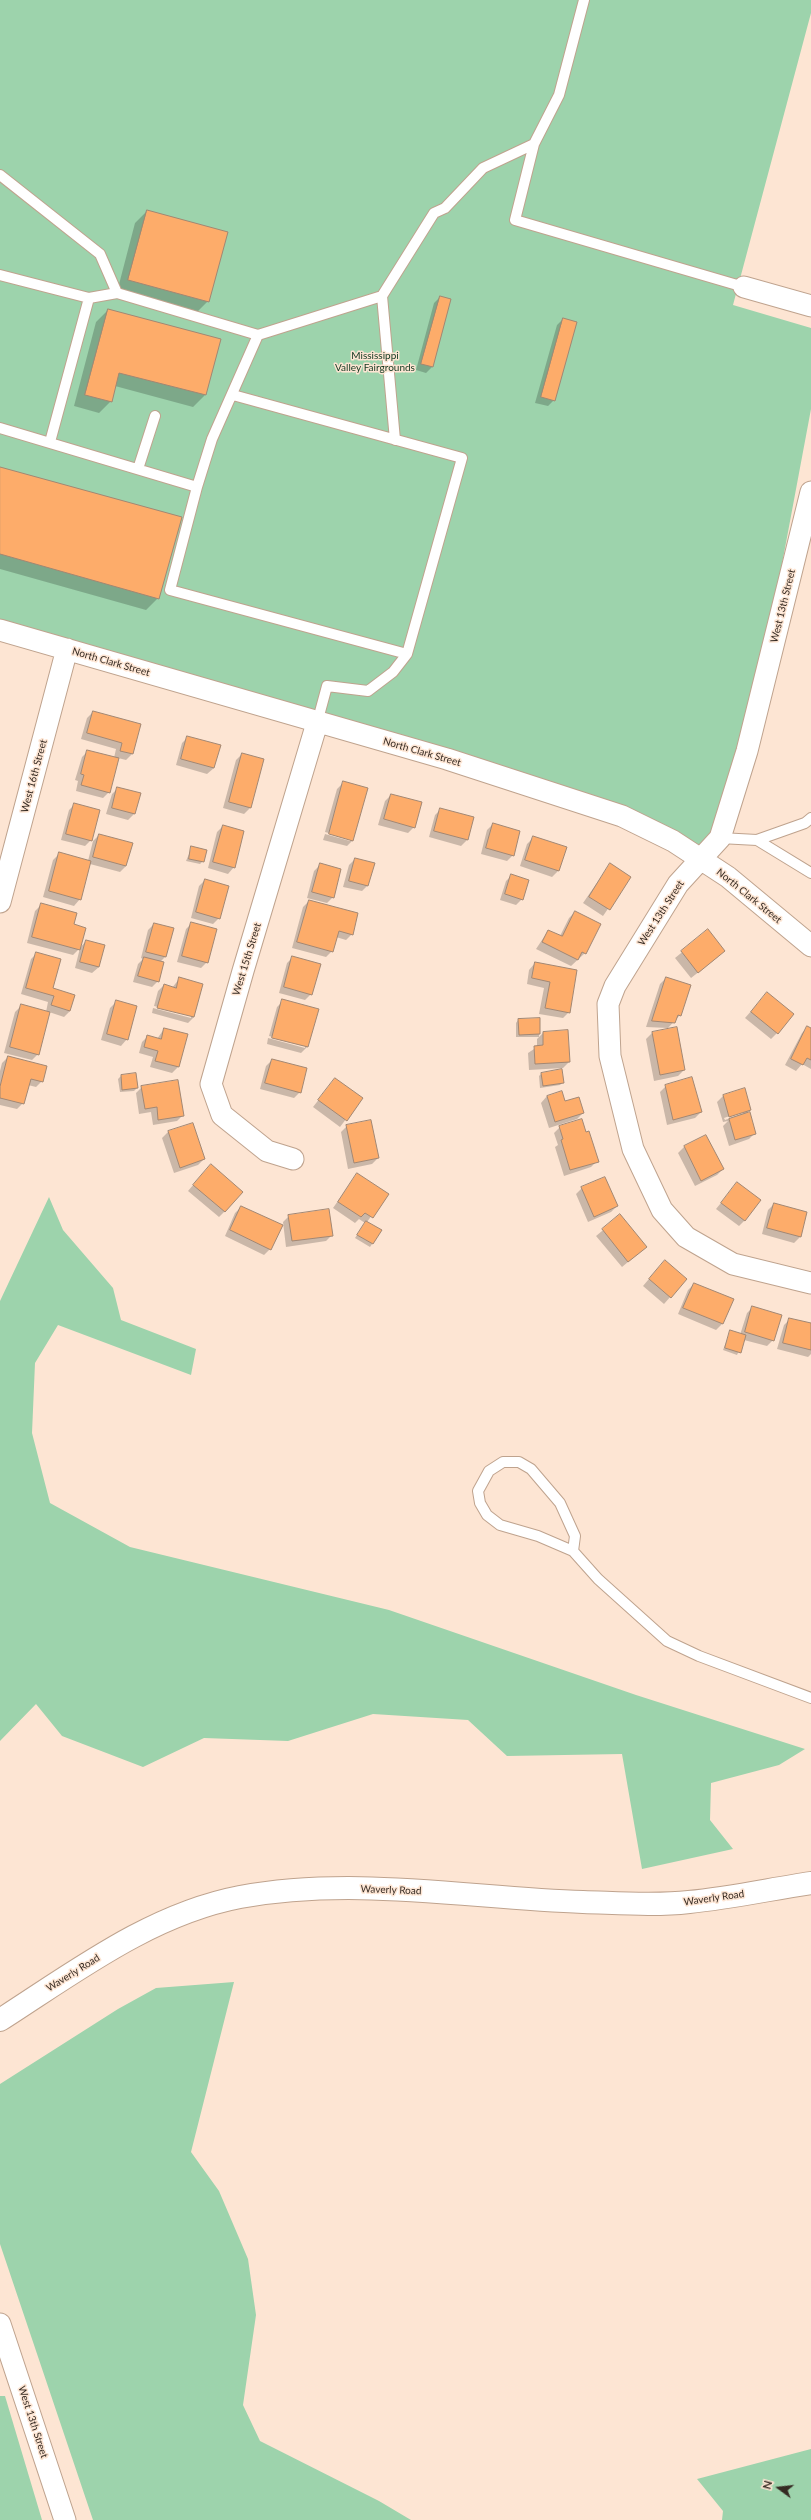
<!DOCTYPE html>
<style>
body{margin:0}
#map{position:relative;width:811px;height:2520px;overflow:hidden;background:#fde5d3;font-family:Lato,sans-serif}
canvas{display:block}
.north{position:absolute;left:759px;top:2468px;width:40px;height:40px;-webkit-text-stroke:3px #fde5d3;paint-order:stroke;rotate:285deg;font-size:11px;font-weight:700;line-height:16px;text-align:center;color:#352a22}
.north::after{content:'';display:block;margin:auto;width:14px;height:18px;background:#352a22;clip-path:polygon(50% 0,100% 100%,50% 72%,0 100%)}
</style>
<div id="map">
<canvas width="811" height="2520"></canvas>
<div class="north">N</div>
</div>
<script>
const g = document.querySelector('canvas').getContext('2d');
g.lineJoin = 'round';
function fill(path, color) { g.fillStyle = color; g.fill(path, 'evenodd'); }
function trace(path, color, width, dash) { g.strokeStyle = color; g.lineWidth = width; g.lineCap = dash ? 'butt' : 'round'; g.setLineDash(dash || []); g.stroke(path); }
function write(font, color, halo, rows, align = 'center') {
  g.font = font + ' Lato,sans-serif'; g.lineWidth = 3; g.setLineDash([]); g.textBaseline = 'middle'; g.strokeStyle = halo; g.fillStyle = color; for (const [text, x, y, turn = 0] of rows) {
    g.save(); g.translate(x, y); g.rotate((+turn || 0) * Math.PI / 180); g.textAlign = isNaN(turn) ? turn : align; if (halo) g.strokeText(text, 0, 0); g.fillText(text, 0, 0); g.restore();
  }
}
const green = new Path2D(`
 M0,0H811V13L733,305L811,328V409L747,751L700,859L622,816L0,630Z
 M49,1197L63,1230L113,1288L121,1320L196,1349L191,1375L58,1325L35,1363L32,1433L50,1503L130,1547L389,1610L636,1695L805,1749L779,1765L711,1783L710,1820L733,1849L642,1869L622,1754L507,1756L468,1720L373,1714L288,1741L204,1738L143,1767L62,1736L36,1704L0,1741V1301Z
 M234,1982L191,2152L219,2191L248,2259L256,2315L243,2405L260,2441L379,2501L411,2520H93L0,2244V2084L118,2009L156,1988Z
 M0,2396H5L42,2520H0Z
 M811,2449V2520H722L723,2511L697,2479Z`);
const shadow = new Path2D(`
 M147,211L208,301L196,313L117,292L135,223Z
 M440,297L432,367L426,373L416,370L434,303Z
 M108,310L220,340L205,395L193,407L115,386L111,401L99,413L74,406L96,322Z
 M563,319L554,400L548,406L535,403L557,325Z
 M0,468L158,598L146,610L0,569Z
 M93,712L132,754L126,760L118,758L109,792L103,798L76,791L78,781L75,780L82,757L88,751L114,758L116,749L81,739L87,718Z
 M188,737L219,746L214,768L207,774L176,765L182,743Z
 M242,754L262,760L250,808L244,814L223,808L236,760Z
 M343,783L353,840L347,846L323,840L325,834L350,841V839L325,832L337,789Z
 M118,788L140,794L134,814L128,820L106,814L112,794Z
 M391,795L414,827L408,833L378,825L385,801Z
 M75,804L91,840L85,846L61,840L69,810Z
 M441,809L467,840L461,846L429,837L435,815Z
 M493,824L513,855L507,861L481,854L487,830Z
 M223,826L234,867L228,874L208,868L217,832Z
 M99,835L126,866L120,872L90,864L80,899L74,906L43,897L53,860L60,853L88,861L93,841Z
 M533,838L558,871L552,877L520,866L527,844Z
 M192,847L203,861L200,864L186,861Z
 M355,859L368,885L362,891L343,887L349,865Z
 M610,864L630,877L603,916L583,903Z
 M320,865L333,897L327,903L307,898L314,871Z
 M512,875L522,899L516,905L500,900L506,881Z
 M205,880L219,918L213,924L191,918L199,886Z
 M309,901L352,934L346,940L336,937L332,951L326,957L292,948L303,907Z
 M41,905L72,925L79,949L86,941L99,967L92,973L75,968L80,948L73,955L27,943L35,911Z
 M575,912L585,953L571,966L536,949L548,931L560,936L569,918Z
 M192,923L207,962L201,968L177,962L186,929Z
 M154,924L172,929L165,957L160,962L158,981L152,987L133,982L138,964L143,959L141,958L148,930Z
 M708,931L718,957L691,978L675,958Z
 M37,953L52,989L70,1011L64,1017L49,1012L38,1054L32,1060L4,1053L15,1012L21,1006L46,1012L48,1002L21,994L31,959Z
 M293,957L311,994L305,1000L279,993L287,963Z
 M535,963L576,971L569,1012L563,1018L539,1014L544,988L527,984L529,970Z
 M666,978L680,1015L668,1028L646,1027L660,984Z
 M179,979L202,985L194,1017L188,1023L152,1013L153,1008L191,1018V1015L154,1006L158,991L164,985L172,988Z
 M767,993L777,1033L771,1039L745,1018Z
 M283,1001L317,1010L307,1047L301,1053L267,1044L268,1038L305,1048V1046L269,1036L277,1007Z
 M116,1002L127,1039L121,1046L101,1040L110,1008Z
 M539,1019V1037H516V1023L518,1020Z
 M808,1027L811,1029V1069L802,1064L796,1071L785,1065L802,1033Z
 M164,1029L187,1035L178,1067L172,1073L150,1067L153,1057L139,1053L142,1042L148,1036L157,1039Z
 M543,1033L569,1062L563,1068L529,1070L528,1053L537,1047V1039Z
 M652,1033L684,1070L678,1076L654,1081L646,1039Z
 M8,1057L42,1081L36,1087L28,1085L23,1103L17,1109L0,1105V1071L2,1063Z
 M272,1060L300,1092L294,1098L260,1089L266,1066Z
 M135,1074L137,1088L134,1091L120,1092L118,1079L121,1076Z
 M541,1074L563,1082L560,1085L540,1088L539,1076Z
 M335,1079L362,1098L340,1127L313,1107Z
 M666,1086L701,1112L695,1118L667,1125L660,1092Z
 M142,1087L183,1115L177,1121L153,1125L151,1112L139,1114L136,1093Z
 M744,1090L750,1110L745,1115L755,1133L749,1139L729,1146L723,1126L728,1121L723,1122L717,1102L723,1096ZM744,1111V1113L725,1120L724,1118Z
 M547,1096L565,1102L583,1113L577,1119L549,1128L541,1103Z
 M193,1124L204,1159L198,1165L174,1173L162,1138L168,1132Z
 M347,1126L378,1158L372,1164L348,1169L341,1132Z
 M560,1127L585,1134L597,1161L591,1167L564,1176L555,1147L558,1145L554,1133Z
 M706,1136L723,1169L717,1175L695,1186L678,1153L684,1147Z
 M205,1171L225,1211L219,1217L188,1191Z
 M357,1174L387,1194L367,1222L381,1231L370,1247L355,1238L365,1223L359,1219L355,1223L333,1208Z
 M737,1183L745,1220L739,1226L716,1209Z
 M582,1188L617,1206L611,1212L588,1222L576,1194Z
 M774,1204L800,1237L794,1243L762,1234L768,1210Z
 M241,1207L270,1249L264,1255L225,1236L235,1213Z
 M289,1216L332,1235L326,1241L286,1247L283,1222Z
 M620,1216L646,1247L622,1267L596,1236Z
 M659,1267L686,1279L664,1304L643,1286Z
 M694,1284L722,1324L716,1330L678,1314L688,1290Z
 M753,1307L773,1340L767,1346L744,1340L737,1355L723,1350L730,1332L740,1335L747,1313Z
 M790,1319L811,1324V1354L808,1357L777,1349L784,1325Z`);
const building = new Path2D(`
 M147,210L228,232L209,302L128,280Z
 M440,296L451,299L433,367L421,364Z
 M108,309L221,339L206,395L119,373L112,402L85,395Z
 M563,318L577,322L555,401L541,397Z
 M0,467L182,517L159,599L0,554Z
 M93,711L141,724L133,754L120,751L122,743L87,733Z
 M187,736L221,745L214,768L181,759Z
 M87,750L119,758L110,793L81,785L84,775L81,774Z
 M242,753L264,759L251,808L229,802Z
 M343,781L368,788L353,841L329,834Z
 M117,787L141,793L135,814L112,808Z
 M391,794L422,802L415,828L384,819Z
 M74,803L100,810L92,841L66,834Z
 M440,808L474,817L468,840L434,831Z
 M493,823L520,831L514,856L486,848Z
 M223,825L244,831L235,868L213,862Z
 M99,834L133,843L126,866L93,857Z
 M533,836L567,847L559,871L525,860Z
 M191,846L207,850L204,862L189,859Z
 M59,852L91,861L81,900L49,891Z
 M355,858L375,863L368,886L349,881Z
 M320,863L341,869L334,898L312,892Z
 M610,863L631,877L610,910L589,897Z
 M511,874L529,880L523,900L505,894Z
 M205,879L229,886L220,919L196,912Z
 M309,900L358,913L353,935L339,931L333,952L297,942Z
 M41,903L77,913L74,924L86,928L80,950L32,937Z
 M575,911L601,924L586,954L582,952L578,960L542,942L548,930L562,936Z
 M191,922L217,929L208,963L182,956Z
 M154,923L174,928L166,957L146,952Z
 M708,929L725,951L698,973L681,951Z
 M86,940L105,945L99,967L80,962Z
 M36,952L61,959L53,988L75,995L70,1011L51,1005L54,996L26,988Z
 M292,956L321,964L312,995L284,987Z
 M144,957L164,962L159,982L138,976Z
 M535,962L577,970L570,1013L545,1008L550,982L532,978Z
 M179,977L203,984L194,1017L157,1008L164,984L176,988Z
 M666,977L691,985L681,1016L678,1015L675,1023L652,1021Z
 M767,992L794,1014L778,1034L751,1012Z
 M282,999L319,1009L308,1047L272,1038Z
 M116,1000L137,1006L128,1040L107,1034Z
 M21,1004L50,1012L39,1055L10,1047Z
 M540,1018V1034L519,1035L518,1019Z
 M807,1026L811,1028V1060L807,1058L803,1065L791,1059Z
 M677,1027L685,1070L660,1075L652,1032Z
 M164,1028L188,1034L179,1067L155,1061L158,1051L144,1047L147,1035L161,1039Z
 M568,1030L570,1062L535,1064L534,1046L543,1045V1032Z
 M8,1056L47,1066L43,1082L31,1079L24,1104L0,1098V1087Z
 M272,1059L307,1068L301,1093L265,1083Z
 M562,1069L564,1083L543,1086L541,1073Z
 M136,1073L138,1088L122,1090L121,1075Z
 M692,1077L702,1112L673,1120L665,1085Z
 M335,1078L363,1098L347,1121L318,1100Z
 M178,1080L184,1116L158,1120L157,1107L145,1109L141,1086Z
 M745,1088L751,1110L729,1117L723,1095Z
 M562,1091L565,1101L579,1097L584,1113L555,1122L547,1096Z
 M750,1112L756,1134L735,1140L729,1119Z
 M582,1119L586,1132L589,1131L599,1162L570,1170L561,1140L563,1139L559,1126Z
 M371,1120L379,1158L354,1163L346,1125Z
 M193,1123L205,1159L180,1168L168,1131Z
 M706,1135L724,1169L701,1181L684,1146Z
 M211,1164L243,1192L225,1212L193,1185Z
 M357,1173L389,1194L373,1218L365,1213L361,1217L338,1202Z
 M605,1177L618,1206L594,1217L581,1187Z
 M737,1182L761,1200L745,1221L721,1203Z
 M774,1203L807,1212L801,1237L767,1228Z
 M241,1206L283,1225L271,1250L230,1230Z
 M329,1209L333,1236L292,1241L288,1215Z
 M620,1214L647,1247L628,1262L602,1229Z
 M366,1221L382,1230L373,1244L357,1235Z
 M665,1260L687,1279L671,1298L649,1279Z
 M694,1283L734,1299L723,1324L683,1308Z
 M752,1306L782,1315L774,1341L745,1332Z
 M789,1318L811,1323V1350L783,1343Z
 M730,1330L746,1335L741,1353L725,1348Z`);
const service = new Path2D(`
 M534,144L559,95L584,0
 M0,175L100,254L117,293
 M0,275L89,298L50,442
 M382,296L395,440
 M89,298L117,293L258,335
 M233,395L462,458L407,654L393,672L368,691L327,686L317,723
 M0,428L197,487L212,439L258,335L382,296L434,213L445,208L483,168L534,144L515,220L744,287
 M138,469L155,416
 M197,487L170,590L407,654
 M811,818L805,823L757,840L811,873
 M720,838L757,840
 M503,1462H519L531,1469L560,1503L575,1536L573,1551L538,1536L500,1525L487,1515L480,1503L478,1491L489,1471Z
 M573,1551L598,1579L667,1641L699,1656L811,1698`);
const minor = new Path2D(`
 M744,287L811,306
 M811,492L747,751L720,838L678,884L615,986L608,1004L610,1056L633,1149L662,1210L686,1237L733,1264L811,1283
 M0,630L447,759L622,816L673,841L728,877L811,946
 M0,902L67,649
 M293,1159L267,1151L222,1115L211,1084L243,971L317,723
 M0,2324L65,2520`);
const tertiary = new Path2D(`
 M0,2020C75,1972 151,1914 240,1897C354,1876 469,1898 583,1902C618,1903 655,1906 689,1902C730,1898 771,1889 811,1883`);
const parkNames = [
 ["Mississippi",375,356],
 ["Valley Fairgrounds",375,368]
];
const streetNames = [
 ["West 13th Street",783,606,-76],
 ["North Clark Street",111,662,16],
 ["North Clark Street",422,752,16],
 ["West 16th Street",34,776,-75],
 ["North Clark Street",749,896,39],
 ["West 13th Street",661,913,-57],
 ["West 15th Street",247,959,-73],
 ["Waverly Road",391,1890,2],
 ["Waverly Road",714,1898,-8],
 ["Waverly Road",73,1973,-32],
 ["West 13th Street",33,2422,72]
];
fill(green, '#9dd3ac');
fill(shadow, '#0003');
fill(building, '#fdac6a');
trace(building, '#a28773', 1);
trace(service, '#bfa38e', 12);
trace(minor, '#bfa38e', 23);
trace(tertiary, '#bfa38e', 24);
trace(service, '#fff', 10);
trace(minor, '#fff', 21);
trace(tertiary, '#fff', 22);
write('10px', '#10371f', '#fde5d3', parkNames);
write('10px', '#352a22', '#fde5d3', streetNames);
</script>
